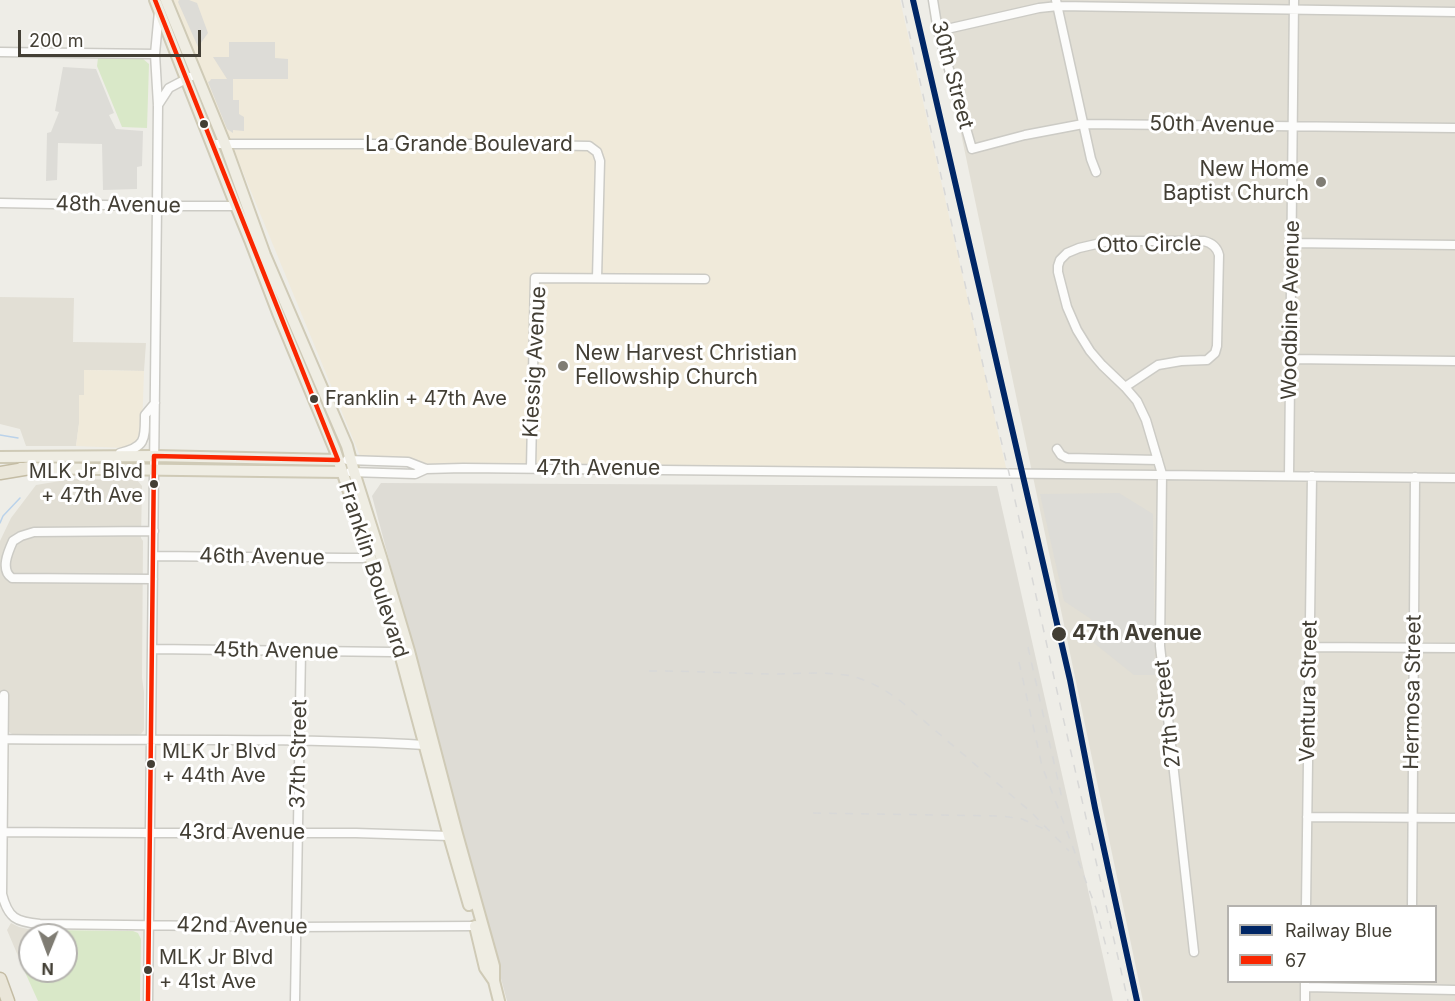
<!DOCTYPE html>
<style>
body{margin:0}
#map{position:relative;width:1455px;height:1001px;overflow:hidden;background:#eeede7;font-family:Inter,sans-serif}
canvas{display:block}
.legend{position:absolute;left:1227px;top:905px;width:210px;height:78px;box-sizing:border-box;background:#fff;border:2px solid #b4b2ae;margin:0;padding:8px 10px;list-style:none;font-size:18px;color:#433f35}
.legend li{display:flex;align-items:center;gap:12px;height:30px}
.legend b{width:30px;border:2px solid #b4b2ae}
.north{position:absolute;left:18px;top:923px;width:60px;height:60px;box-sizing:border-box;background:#fff;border:2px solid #b4b2ae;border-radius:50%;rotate:181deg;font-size:16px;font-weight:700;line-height:24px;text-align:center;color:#433f35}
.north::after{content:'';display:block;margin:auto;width:21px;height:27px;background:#7f7c73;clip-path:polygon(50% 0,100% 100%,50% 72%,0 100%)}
.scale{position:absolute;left:18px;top:30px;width:183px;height:27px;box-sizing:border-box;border:3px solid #433f35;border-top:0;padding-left:8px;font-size:18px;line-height:21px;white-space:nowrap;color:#433f35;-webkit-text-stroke:4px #fff;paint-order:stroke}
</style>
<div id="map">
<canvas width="1455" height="1001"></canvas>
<ul class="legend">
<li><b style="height:8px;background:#002666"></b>Railway Blue</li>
<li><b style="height:8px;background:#fa2600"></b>67</li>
</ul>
<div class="north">N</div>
<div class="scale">200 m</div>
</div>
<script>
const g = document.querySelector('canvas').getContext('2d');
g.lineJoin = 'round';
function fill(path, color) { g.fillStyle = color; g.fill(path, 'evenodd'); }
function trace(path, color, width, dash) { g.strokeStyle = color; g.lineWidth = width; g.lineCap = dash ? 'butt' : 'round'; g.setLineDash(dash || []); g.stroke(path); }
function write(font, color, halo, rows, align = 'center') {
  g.font = font + ' Inter,sans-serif'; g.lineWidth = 6; g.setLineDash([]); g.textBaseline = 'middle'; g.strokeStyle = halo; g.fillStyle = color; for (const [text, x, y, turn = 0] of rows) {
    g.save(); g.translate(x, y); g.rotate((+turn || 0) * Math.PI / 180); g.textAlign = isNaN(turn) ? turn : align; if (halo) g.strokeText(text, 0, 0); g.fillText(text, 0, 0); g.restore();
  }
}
const residential = new Path2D(`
 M933,0H1455V1001H1143ZM1228,906H1436V982H1228Z
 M0,297L74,298L73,342L146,343L144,371L84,370V395H79V424L76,446H26L20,429L0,424Z
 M72,479L137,480L142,486L141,538L143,541L142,678L144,692V730L141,734L137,735L12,734L9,732V694H0V541L11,518L36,485Z
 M11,923L19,927L28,929L42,930V935H30V970H24L7,930Z`);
const commercial = new Path2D(`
 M172,0H900L1007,472L363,463Z
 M84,370L144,371L142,431L140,439L135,445L126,448L76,446L79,423V395H84Z`);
const industrial = new Path2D(`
 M381,483L997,486L1113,1001H507L372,496Z`);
const green = new Path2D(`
 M98,58H142L149,64L147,128L122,127L97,66Z
 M42,930L133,931L138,933L141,939L140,1001H38L24,970H30V971H66V935H42Z`);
const parking = new Path2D(`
 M179,0H189L197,3L208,33L198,47L178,2Z
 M229,42H275V58L288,59V79H233V100H239V114L244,117V131L233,130V133L227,129L208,82L210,81L211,79H227L213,57H229Z
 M63,67L96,69L114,113L109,115L116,129L143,131L142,166L137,167V189L103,190L102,144L58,143L57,180L46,181L47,133L51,132L59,112L55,111Z
 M1119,493L1153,514L1155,675H1134L1094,643L1091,619L1064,601L1040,494Z`);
const stream = new Path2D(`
 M0,435L18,438
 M0,523L3,516L20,498`);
const minor = new Path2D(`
 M933,0L938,31L972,149L1025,135L1083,124L1455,128
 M1056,0L1091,159L1096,172
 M938,31L1039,8L1058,6L1455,12
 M0,52L155,54
 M158,105L169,88L190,77
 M212,144H472L589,146L597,152L600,161L597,278
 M0,203L157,206H236
 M1291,243L1455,245
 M1290,359L1455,361
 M1125,387L1158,365L1181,361L1207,360L1215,353L1217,346L1219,255C1217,247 1212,243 1204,241H1121L1105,242L1079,248L1067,253L1060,260L1058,266V272L1067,307L1077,330L1090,351L1102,365L1125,387L1137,401L1146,420L1162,474L1160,646L1194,952
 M1057,449L1061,455L1067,458L1158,460
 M120,453C146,447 145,439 145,415L155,403
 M347,460L408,462L426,469L463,468L1455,478
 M531,468L535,278L705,279
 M350,472L415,474L426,469
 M1289,476L1294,0
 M154,556L345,558H362L370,556
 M153,579L12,578C0,570 8,552 13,541L21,536L34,532L154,531
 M1310,647L1455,648
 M153,649L392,652L400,651
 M4,695L2,894C8,918 16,922 40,924L296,927L476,926
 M0,739C141,741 283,737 424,745
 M1307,817L1455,818
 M0,832L149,833H356L449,836
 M1306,906L1312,476
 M1412,906L1415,477
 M1305,987L1455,990
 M148,1001L157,206L158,105L155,54L159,11
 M295,1001L301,651
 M1305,1001V983`);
const major = new Path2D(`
 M155,0L236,206L250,240L278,313L335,450L347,486L392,624L449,836L469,905
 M166,0L225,144L265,255L347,446L354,472L381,557L409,651L457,834L494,966V981L499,1001
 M0,457L154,456L338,460
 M21,468L342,472
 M475,926L485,968L494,981`);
const highway = new Path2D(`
 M0,473L30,468
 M0,979L8,1001`);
const rail = new Path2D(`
 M902,0L985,374L1009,473L1057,691L1128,1001
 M1028,647L1063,803
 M1019,662L1042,766L1096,908L1108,954
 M649,671C690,671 731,673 773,674C799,674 825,671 851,676C871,681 887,691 903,703L1031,812L1069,851
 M813,813L1002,816L1022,819L1044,829`);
const bus1 = new Path2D(`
 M148,1001L154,456L338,460L155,0`);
const rail1 = new Path2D(`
 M913,0L1070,680L1095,808L1137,1001`);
const markers = [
 [204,124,5,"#433f35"],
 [1321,182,6,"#7f7c73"],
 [563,366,6,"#7f7c73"],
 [314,399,5,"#433f35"],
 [154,484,5,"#433f35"],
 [1059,634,8,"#433f35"],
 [151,764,5,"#433f35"],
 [148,970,5,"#433f35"]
];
const busNames = [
 ["Franklin + 47th Ave",325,399],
 ["MLK Jr Blvd",143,472,"right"],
 ["+ 47th Ave",143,496,"right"],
 ["MLK Jr Blvd",162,752],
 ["+ 44th Ave",162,776],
 ["MLK Jr Blvd",159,958],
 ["+ 41st Ave",159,982]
];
const streetNames = [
 ["30th Street",952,75,75],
 ["50th Avenue",1212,125,1],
 ["La Grande Boulevard",469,145],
 ["48th Avenue",118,205,1],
 ["Otto Circle",1149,245,-1],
 ["Woodbine Avenue",1291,310,-89],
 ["Kiessig Avenue",535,362,-87],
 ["47th Avenue",598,469],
 ["46th Avenue",262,557,1],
 ["Franklin Boulevard",373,570,72],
 ["45th Avenue",276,651,1],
 ["Ventura Street",1309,691,-89],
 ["Hermosa Street",1413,692,-89],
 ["27th Street",1168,714,-96],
 ["37th Street",299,754,-89],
 ["43rd Avenue",242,833],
 ["42nd Avenue",242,926,1]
];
const poiNames = [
 ["New Home",1309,170],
 ["Baptist Church",1309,194],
 ["New Harvest Christian",575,354,"left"],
 ["Fellowship Church",575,378,"left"]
];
const stopNames = [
 ["47th Avenue",1072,634]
];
fill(residential, '#e2dfd5');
fill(commercial, '#f0eada');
fill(industrial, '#dedcd5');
fill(green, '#d9e8c8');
fill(parking, '#dddcd7');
trace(stream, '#bad2ea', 1.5);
trace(minor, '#cccbc5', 11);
trace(major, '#cfcab6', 14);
trace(highway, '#c4bca4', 15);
trace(minor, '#fcfcfb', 8);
trace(major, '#efede3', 10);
trace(highway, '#eae6d9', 12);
trace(rail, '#d8d8d7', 1.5, [8, 8]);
trace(bus1, '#fa2600', 4.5);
trace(rail1, '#002666', 6);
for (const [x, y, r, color] of markers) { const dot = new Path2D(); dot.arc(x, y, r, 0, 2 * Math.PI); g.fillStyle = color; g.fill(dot); trace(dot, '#fff', 2); }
write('20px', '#433f35', '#fff', busNames, 'left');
write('21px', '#433f35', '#fff', streetNames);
write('21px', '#433f35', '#fff', poiNames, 'right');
write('bold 21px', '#433f35', '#fff', stopNames, 'left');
</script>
